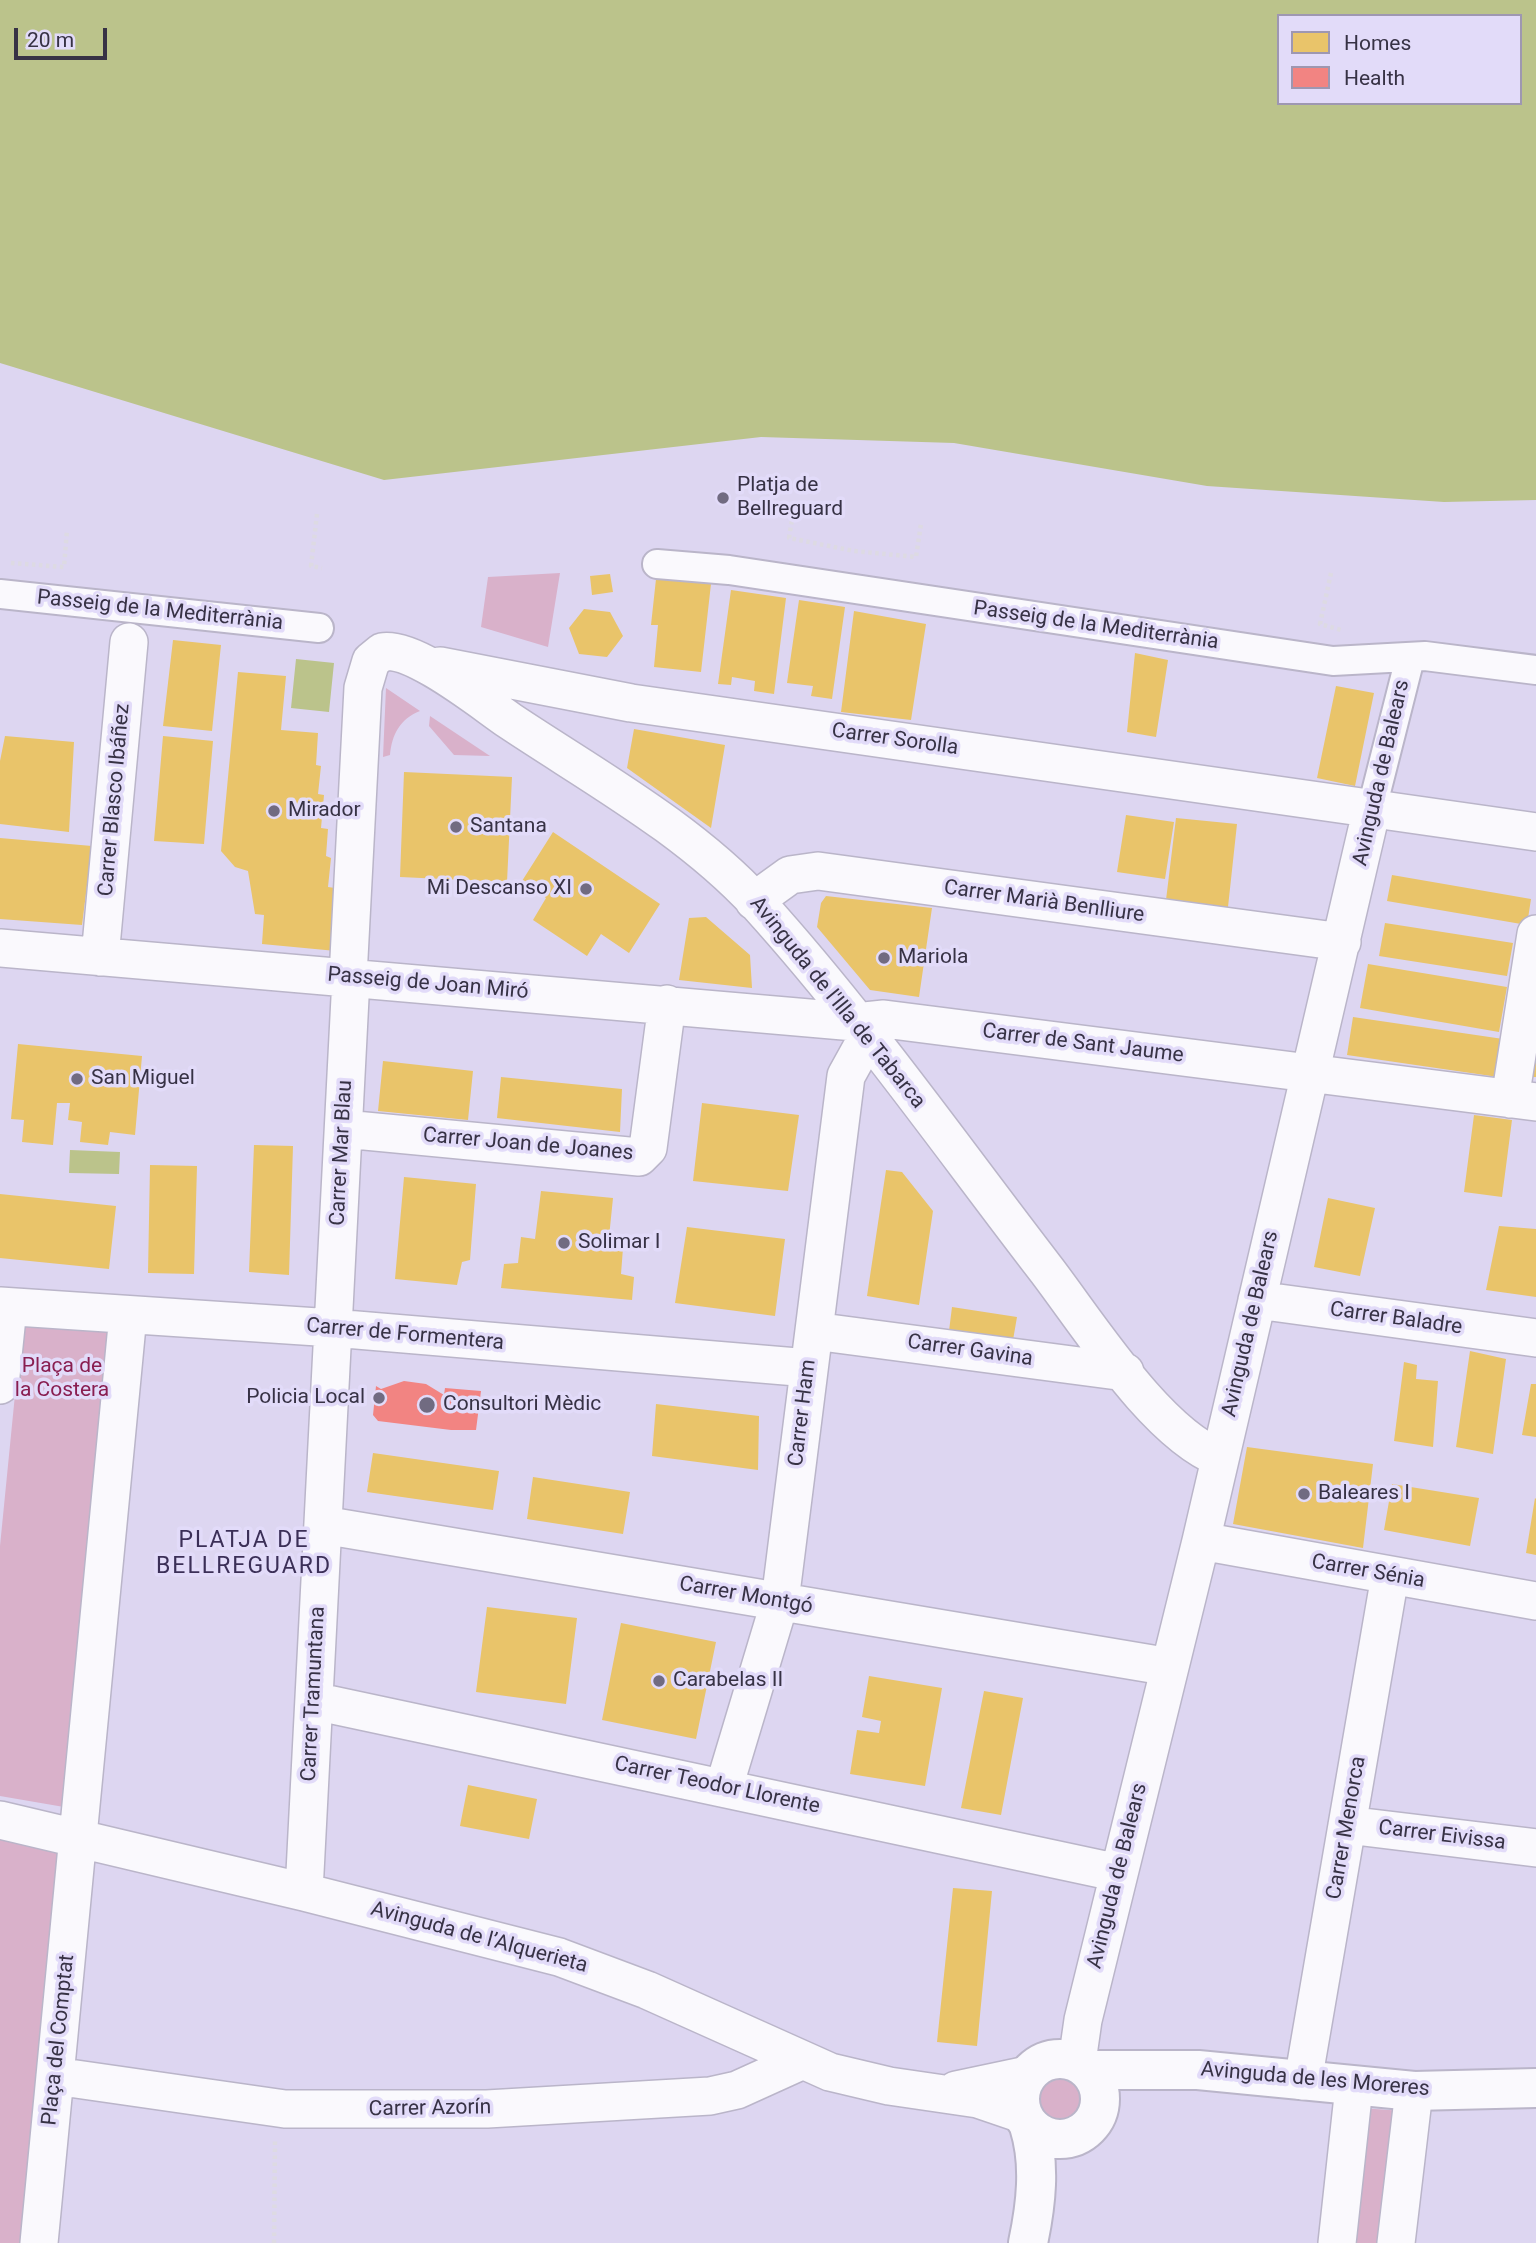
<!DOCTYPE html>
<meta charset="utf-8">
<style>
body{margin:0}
#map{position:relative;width:1536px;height:2243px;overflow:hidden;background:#ddd6f1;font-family:Roboto,sans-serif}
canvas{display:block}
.legend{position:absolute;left:1277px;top:14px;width:245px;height:91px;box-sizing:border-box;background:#e2dbf9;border:2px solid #9e97b1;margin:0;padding:9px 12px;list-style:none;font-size:21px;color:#373245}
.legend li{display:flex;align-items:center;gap:14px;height:35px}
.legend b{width:35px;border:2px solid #9e97b1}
.scale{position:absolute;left:14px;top:28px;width:93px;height:32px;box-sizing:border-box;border:4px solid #373245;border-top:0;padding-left:9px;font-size:21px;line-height:24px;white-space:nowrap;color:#373245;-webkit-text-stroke:5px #e2dbf9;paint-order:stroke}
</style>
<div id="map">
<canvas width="1536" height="2243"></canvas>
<ul class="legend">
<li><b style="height:19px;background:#e9c46a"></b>Homes</li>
<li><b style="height:19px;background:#f28482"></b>Health</li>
</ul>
<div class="scale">20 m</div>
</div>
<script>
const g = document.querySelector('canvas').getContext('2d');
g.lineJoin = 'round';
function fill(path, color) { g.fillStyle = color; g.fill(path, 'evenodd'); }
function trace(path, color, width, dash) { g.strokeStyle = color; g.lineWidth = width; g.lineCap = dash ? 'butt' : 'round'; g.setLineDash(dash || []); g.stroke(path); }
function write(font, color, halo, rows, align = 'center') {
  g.font = font + ' Roboto,sans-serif'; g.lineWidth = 7; g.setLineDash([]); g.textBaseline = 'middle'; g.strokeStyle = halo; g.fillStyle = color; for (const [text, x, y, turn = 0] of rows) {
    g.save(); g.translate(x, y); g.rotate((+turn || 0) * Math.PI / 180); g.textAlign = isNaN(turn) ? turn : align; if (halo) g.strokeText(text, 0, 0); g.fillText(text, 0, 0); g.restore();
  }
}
const green = new Path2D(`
 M560,573L548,647L481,627L488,577Z
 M386,688L420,711C400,719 392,734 390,755L383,757Z
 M430,716L490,756L454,755L429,726Z
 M22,1324L113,1330L64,1807L0,1796V1546Z
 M0,1838L62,1850L25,2243H0Z
 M1035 2098a26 26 0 1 1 52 0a26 26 0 1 1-52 0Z
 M1361,2108L1403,2111L1388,2243H1346Z`);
const water = new Path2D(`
 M0,0H1536V500L1444,502L1207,486L954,443L761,437L384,480L0,363ZM1279,16H1520V103H1279Z
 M296,659L334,663L329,712L291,708Z
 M70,1150L120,1152L119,1174L69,1173Z`);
const homes = new Path2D(`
 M610,574L613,592L592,595L590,576Z
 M656,579L711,584L701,672L654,667L658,625H651Z
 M731,590L786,598L774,694L754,691L755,681L732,677L731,685L718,684Z
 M799,600L845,607L832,699L811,696L813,686L787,683Z
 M584,609L610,612L623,636L607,657L579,654L569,628Z
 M854,611L926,624L911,720L841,712Z
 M173,640L221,645L212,731L163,726Z
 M1135,653L1168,660L1156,737L1127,732Z
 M238,672L286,676L281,730L318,733L316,765L321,766L318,794L324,795L321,828L328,829L326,856L331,858L328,887L335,888L332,919H339L336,951L262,944L264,915L255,914L248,871L235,867L221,851Z
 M1336,686L1374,693L1355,786L1317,778Z
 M634,729L725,745L711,828L627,768Z
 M5,736L74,742L69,832L0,824V761Z
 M163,736L213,741L204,844L154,841Z
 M404,772L512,777L507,882L400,877Z
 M1126,815L1174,822L1165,879L1117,872Z
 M1176,818L1237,824L1228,907L1166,900Z
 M553,832L660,904L629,953L601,934L587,956L533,920L546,898L522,881Z
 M0,838L92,846L82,925L0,919Z
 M1392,875L1531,899L1527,925L1387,901Z
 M826,896L932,908L919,997L870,990L817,927L821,903Z
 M706,917L750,955L752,988L679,980L689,918Z
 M1385,923L1513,943L1507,976L1379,956Z
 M1368,964L1507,987L1499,1032L1360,1008Z
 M1353,1017L1510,1040L1505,1078L1347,1055Z
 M18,1044L142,1056L135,1135L110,1132L108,1145L80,1142L82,1122L68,1120L70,1103H57L53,1145L22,1142L24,1120L11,1119Z
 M1534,1056H1536V1077H1532Z
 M383,1061L473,1071L468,1120L378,1111Z
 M501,1077L622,1089L620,1132L497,1118Z
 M702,1103L799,1115L788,1191L693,1181Z
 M1474,1115L1512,1120L1502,1197L1464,1192Z
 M254,1145L293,1146L289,1275L249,1272Z
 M150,1165L197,1166L194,1274L148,1273Z
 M886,1170L902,1172L933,1211L919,1305L867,1296Z
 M404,1177L476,1184L470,1260L462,1262L457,1285L395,1279Z
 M541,1191L613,1198L608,1247L623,1248L621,1274L634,1277L632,1300L501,1288L504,1264L518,1263L521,1237L535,1239Z
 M0,1194L116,1206L109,1269L0,1258Z
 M1328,1198L1375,1208L1360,1276L1314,1267Z
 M1499,1226L1536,1229V1297L1486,1290Z
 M687,1227L785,1239L775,1316L675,1303Z
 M952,1307L1017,1317L1013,1340L949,1331Z
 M1470,1351L1506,1359L1493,1454L1456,1447Z
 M1404,1362L1417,1365L1416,1379L1438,1381L1433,1447L1394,1441Z
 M1531,1384H1536V1437L1522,1435Z
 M656,1404L759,1416L758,1470L652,1456Z
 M1247,1447L1373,1464L1363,1548L1233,1524Z
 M373,1453L499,1471L493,1510L367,1492Z
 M533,1477L630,1492L623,1534L527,1519Z
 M1392,1484L1479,1498L1470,1546L1384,1530Z
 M1535,1498L1536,1499V1555L1526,1553Z
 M487,1607L577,1618L566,1704L476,1692Z
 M621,1623L716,1642L696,1739L602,1720Z
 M869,1676L942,1688L925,1786L850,1774L857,1730L879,1733L881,1721L862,1717Z
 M984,1691L1023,1698L1001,1815L961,1808Z
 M468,1785L537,1799L529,1839L460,1826Z
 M953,1888L992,1891L977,2046L937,2042Z`);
const health = new Path2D(`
 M404,1381L426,1384L444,1395L445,1388L481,1391L476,1430H451L378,1421L373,1415L376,1386L381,1389Z`);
const path = new Path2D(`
 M794,507L789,538L854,551L916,557L921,524
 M317,514L311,566L322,568
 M11,563L64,567L67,530
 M1331,573L1320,624L1341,630
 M274,2243L275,2139`);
const pedestrian = new Path2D(`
 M657,564L729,570L1333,661L1425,656L1536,670
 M0,594L319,628
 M1372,808L1410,658`);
const minor = new Path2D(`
 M440,666L631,703L1536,832
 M754,901L790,875L818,871L1342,942
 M0,948L855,1022L884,1019L1536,1102
 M100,957L129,642
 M348,977L363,688L371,661L382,652C414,646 482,702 510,721C594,777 689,829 758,904C861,1018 951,1146 1045,1268C1088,1324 1156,1433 1220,1458
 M1510,1099L1536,934
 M344,1129L639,1157L648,1148L667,1004
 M1257,1300L1536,1338
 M0,1306L333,1328L809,1368
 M814,1331L1125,1372
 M0,1385L8,1307
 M323,1525L1170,1667
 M1201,1541L1536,1601
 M314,1701L1119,1873
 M724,1787L780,1601L846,1076L867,1038
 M0,1820L304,1892L559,1957L647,1990L830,2072L889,2086L978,2099L1022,2114
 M1347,1825L1536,1848
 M304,1892L351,978
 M1077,2062L1083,2020L1201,1541L1372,808
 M55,2076L285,2109H487L710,2096L737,2090L801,2061
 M1303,2081L1390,1576
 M956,2090L1027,2075
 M39,2243L128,1315
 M1337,2243L1354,2087
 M1396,2243L1414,2091`);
const tertiary = new Path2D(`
 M1020 2099a40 40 0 1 1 80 0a40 40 0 1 1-80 0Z
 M1088,2070H1198L1414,2091L1536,2088
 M1028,2243C1036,2205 1041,2164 1029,2126`);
const markers = [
 [723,498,7,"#716b81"],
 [274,811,7,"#716b81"],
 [456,827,7,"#716b81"],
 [586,889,7,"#716b81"],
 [884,958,7,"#716b81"],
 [77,1079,7,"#716b81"],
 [564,1243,7,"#716b81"],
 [379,1398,7,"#716b81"],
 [427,1405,9,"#716b81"],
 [1304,1494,7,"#716b81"],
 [659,1681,7,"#716b81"]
];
const poiNames = [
 ["Platja de",737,486],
 ["Bellreguard",737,510],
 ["Mirador",288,811],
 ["Santana",470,827],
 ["Mi Descanso XI",572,889,"right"],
 ["Mariola",898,958],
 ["San Miguel",91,1079],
 ["Solimar I",578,1243],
 ["Policia Local",365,1398,"right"],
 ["Consultori Mèdic",443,1405],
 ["Baleares I",1318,1494],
 ["Carabelas II",673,1681]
];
const streetNames = [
 ["Passeig de la Mediterrània",160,611,6],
 ["Passeig de la Mediterrània",1096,626,8],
 ["Carrer Sorolla",895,740,8],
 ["Avinguda de Balears",1382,773,-77],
 ["Carrer Blasco Ibáñez",115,800,-85],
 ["Carrer Marià Benlliure",1044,902,8],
 ["Passeig de Joan Miró",428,984,5],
 ["Avinguda de l'Illa de Tabarca",837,1003,51],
 ["Carrer de Sant Jaume",1083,1044,7],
 ["Carrer Joan de Joanes",528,1145,5],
 ["Carrer Mar Blau",342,1153,-87],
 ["Carrer Baladre",1396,1319,8],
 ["Avinguda de Balears",1251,1324,-77],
 ["Carrer de Formentera",405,1335,5],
 ["Carrer Gavina",970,1351,8],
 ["Carrer Ham",803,1413,-83],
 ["Carrer Sénia",1368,1572,10],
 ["Carrer Montgó",746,1596,10],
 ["Carrer Tramuntana",314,1694,-87],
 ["Carrer Teodor Llorente",717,1786,12],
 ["Carrer Menorca",1347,1828,-80],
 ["Carrer Eivissa",1442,1836,7],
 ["Avinguda de Balears",1118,1876,-76],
 ["Avinguda de l’Alquerieta",479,1938,15],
 ["Plaça del Comptat",59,2040,-84],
 ["Avinguda de les Moreres",1315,2080,5],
 ["Carrer Azorín",430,2109,-1]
];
const parkNames = [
 ["Plaça de",62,1367],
 ["la Costera",62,1391]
];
const neighbourhoodNames = [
 ["PLATJA DE",244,1541],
 ["BELLREGUARD",244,1567]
];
fill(green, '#d9b1ca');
fill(water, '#bbc38b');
fill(homes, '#e9c46a');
fill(health, '#f28482');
trace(pedestrian, '#bab5c9', 32);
trace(minor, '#bab5c9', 40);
trace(tertiary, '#bab5c9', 42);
trace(path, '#dddae3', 4.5, [3.5, 3.5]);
trace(pedestrian, '#faf9fd', 28);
trace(minor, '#faf9fd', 37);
trace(tertiary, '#faf9fd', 38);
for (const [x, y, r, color] of markers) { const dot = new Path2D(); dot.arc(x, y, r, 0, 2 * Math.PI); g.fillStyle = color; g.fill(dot); trace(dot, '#e2dbf9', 2.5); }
write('21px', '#373245', '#e2dbf9', poiNames, 'left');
write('21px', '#373245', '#e2dbf9', streetNames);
write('21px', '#891e51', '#e2dbf9', parkNames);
g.letterSpacing = '2px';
write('23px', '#3b2f57', '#e2dbf9', neighbourhoodNames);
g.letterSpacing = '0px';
</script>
